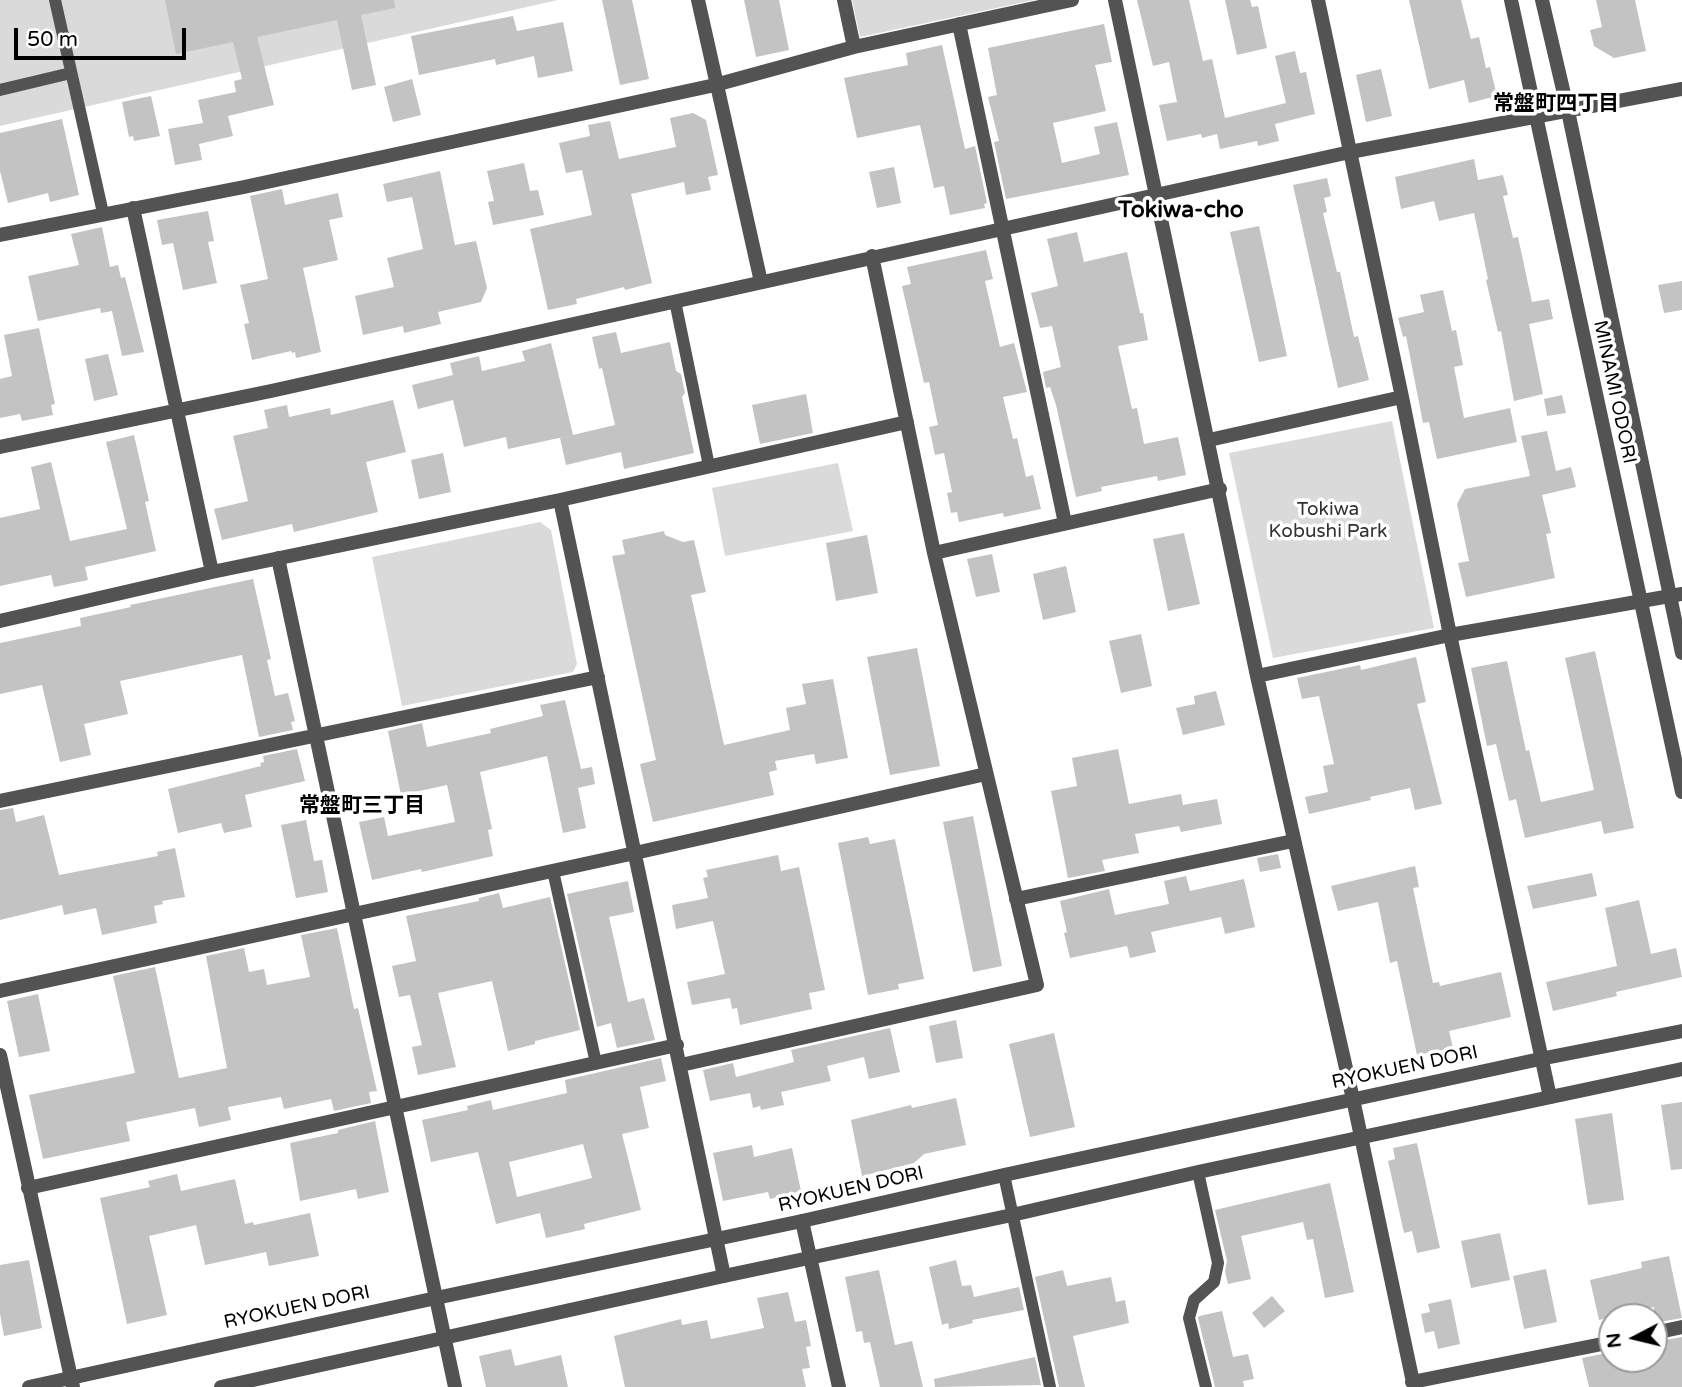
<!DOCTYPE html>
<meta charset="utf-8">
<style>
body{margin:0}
#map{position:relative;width:1682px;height:1387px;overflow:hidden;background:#fff;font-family:"Varela Round",sans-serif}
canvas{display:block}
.north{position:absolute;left:1598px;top:1303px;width:70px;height:70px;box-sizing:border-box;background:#fff;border:2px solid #999;border-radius:50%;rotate:263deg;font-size:19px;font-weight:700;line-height:28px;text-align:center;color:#000}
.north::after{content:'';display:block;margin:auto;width:24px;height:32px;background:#000;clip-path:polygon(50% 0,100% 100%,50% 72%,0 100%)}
.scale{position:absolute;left:14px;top:28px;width:172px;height:32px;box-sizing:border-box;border:4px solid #000;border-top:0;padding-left:9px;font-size:21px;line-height:24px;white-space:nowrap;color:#000;-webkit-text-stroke:5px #fff;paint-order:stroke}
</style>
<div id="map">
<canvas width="1682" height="1387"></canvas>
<div class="north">N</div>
<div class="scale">50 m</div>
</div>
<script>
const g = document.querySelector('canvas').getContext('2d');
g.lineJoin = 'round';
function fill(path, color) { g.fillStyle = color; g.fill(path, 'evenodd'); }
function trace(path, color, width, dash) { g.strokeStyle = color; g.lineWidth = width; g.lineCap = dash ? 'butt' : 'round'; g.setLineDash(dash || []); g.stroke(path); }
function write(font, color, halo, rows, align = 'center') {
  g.font = font + ' "Varela Round","Noto Sans JP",sans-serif'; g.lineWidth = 7; g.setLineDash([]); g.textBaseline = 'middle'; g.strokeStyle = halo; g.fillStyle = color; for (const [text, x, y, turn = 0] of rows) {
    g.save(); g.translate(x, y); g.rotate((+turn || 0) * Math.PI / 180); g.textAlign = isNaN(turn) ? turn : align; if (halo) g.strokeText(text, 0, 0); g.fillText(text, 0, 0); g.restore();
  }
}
const green = new Path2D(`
 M0,0H558L0,126Z
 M852,0H1034L860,37Z
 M1392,421L1434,628L1273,658L1229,453Z
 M838,463L853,531L725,556L712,488Z
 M540,522L551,530L577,664L573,672L402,706L372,557Z`);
const building = new Path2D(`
 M165,0H394L395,8L361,15L376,85L352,90L337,20L257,37L274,105L228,116L233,136L199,144L202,160L175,165L168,129L203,123L198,100L236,92L234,81L242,79L233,42L176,54Z
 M602,0H632L649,79L620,85Z
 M744,0H779L789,50L756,57Z
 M1137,0H1189L1203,61L1212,59L1225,118L1286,103L1275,56L1295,51L1300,73L1306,72L1315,114L1275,124L1279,141L1258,146L1257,141L1220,149L1217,134L1202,138L1201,134L1167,141L1159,105L1177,102L1169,62L1153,66Z
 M1225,0H1250L1252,7L1258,6L1267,48L1237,55Z
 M1409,0H1461L1471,39L1479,37L1486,68L1490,67L1497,96L1469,103L1464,80L1429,89Z
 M1596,0H1635L1646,51L1614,58L1594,46L1590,30L1602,27Z
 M513,16L517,31L563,22L573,71L538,78L534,56L496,65L495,59L419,75L411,36Z
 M1104,24L1112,62L1095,65L1106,111L1053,123L1062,163L1100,154L1094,127L1117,122L1129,175L1006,199L994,142L999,141L988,97L997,95L988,48Z
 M942,45L965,149L975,146L987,203L984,204L985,208L950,215L944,186L934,188L920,125L857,138L844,78L908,65L906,53Z
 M1381,69L1392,116L1366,122L1356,75Z
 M412,79L421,115L393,122L384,87Z
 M151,96L160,136L134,141L133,136L129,137L122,102Z
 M693,113L706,120L718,175L708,177L711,190L686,195L684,182L631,194L652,283L625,290L624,287L576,299L577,304L548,310L530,229L592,215L582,170L566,173L559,143L590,136L588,125L610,121L619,159L676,147L670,118Z
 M62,119L79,195L50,202L48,193L8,203L0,171V133Z
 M1474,159L1478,180L1503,175L1508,195L1503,196L1513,238L1518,237L1532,302L1549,299L1553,319L1529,324L1543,394L1514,401L1501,331L1498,332L1486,280L1488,279L1474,213L1439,221L1434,201L1401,209L1395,177Z
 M524,163L530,191L538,190L544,215L493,225L488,202L494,201L487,171Z
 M894,167L901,203L877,208L869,172Z
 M440,171L455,245L476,241L487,288L481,302L438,312L441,324L404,333L403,326L363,335L355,296L394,287L387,258L423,249L412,197L387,202L383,184Z
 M1327,178L1331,196L1324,198L1327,212L1323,213L1337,272H1340L1354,337L1358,336L1369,380L1338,388L1293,185Z
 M282,189L285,205L338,193L343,217L329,220L338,260L303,268L321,352L296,358L295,352L292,353L291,351L252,360L244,324L249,323L240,285L268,279L250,196Z
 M208,211L214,241L208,242L217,283L183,290L173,243L162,245L157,220Z
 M1259,226L1287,356L1259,362L1230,232Z
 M102,227L110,267L118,265L121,278L125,277L144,352L122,356L112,311L101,313L100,308L38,321L28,276L79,265L71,234Z
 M1077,232L1084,262L1127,252L1140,313H1143L1148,340L1118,346L1132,409L1137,408L1144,444L1178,437L1186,475L1158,481L1157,476L1101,487L1102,491L1076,497L1056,405L1050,387L1046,388L1043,372L1061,367L1052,326L1040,328L1031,293L1058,286L1047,239Z
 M986,250L993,279L985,281L1000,347L1014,343L1027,392L1003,397L1013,439L1017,438L1026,477L1033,475L1041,509L1004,517L1003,513L959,522L957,512L951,513L947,493L952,492L944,453L935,455L929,427L938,425L929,382L924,383L902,286L911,284L907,267Z
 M1682,281V310L1664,313L1658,285Z
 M1443,290L1452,331L1456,330L1463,365L1454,367L1464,418L1510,408L1517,442L1437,459L1429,422L1423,423L1406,336L1403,337L1398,318L1424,312L1420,295Z
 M39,328L55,404L51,405L53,415L22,421L20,414L0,418V379L12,376L4,335Z
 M616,332L621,353L670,342L676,371L681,374L685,393L682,397L694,453L624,469L621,452L566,465L560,438L615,425L602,368L599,369L592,337Z
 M551,343L573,435L508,449L506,437L464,447L453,400L418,409L412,385L453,375L450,363L479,356L482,371L525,361L522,351Z
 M108,354L118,395L94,401L85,359Z
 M806,394L813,433L760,444L752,405Z
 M1562,395L1566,413L1547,416L1544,399Z
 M393,400L406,452L366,462L378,512L294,532L292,524L222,540L214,509L248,501L233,436L268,428L264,410L287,405L289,417L330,408L331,415Z
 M1547,431L1556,471L1571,467L1576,487L1542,495L1551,533L1546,534L1555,578L1466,597L1458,563L1469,561L1457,504L1465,489L1530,476L1521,436Z
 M134,435L149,501L145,502L156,551L85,567L88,580L54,587L51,575L0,586V518L40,509L31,467L51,462L70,541L127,529L106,442Z
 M443,453L451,492L419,499L411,460Z
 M664,531L665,535L683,542L694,540L706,592L691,595L724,745L790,730L786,708L806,704L802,684L833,679L848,758L816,764L814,754L775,761L777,770L769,772L774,795L653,822L640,764L656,760L612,556L625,554L622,540Z
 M1184,533L1200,604L1168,611L1153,539Z
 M867,535L878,593L836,601L826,543Z
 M992,554L1000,592L976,597L967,559Z
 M1066,566L1076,612L1043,620L1033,574Z
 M253,579L271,659L267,660L275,696L288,693L295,721L291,722L293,730L259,737L242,655L120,681L128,714L84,724L91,755L60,762L42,685L0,694V643L81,626L80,618L131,607L130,605Z
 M1141,634L1152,686L1121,693L1109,641Z
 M917,648L940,766L890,775L867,657Z
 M1595,651L1634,828L1604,834L1601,821L1525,838L1516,799L1509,801L1496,744L1487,746L1471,668L1507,661L1526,751L1529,750L1541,802L1594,790L1565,658Z
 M1416,657L1426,702L1417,704L1442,804L1415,810L1410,788L1370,797L1371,800L1309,814L1305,797L1328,792L1323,766L1334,764L1319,696L1302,699L1297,678L1360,665L1361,670Z
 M1216,691L1225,725L1183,735L1176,708L1195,704L1194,696Z
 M565,700L581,769L592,767L595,784L578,788L586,828L563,833L547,756L480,772L492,829L488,830L493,856L422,872L421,869L372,880L359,822L384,817L388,836L455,822L447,785L401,795L388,731L422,723L427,747L491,733L490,729L543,716L540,705Z
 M297,749L305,781L245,795L252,827L224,833L221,823L178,833L168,789L261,766L260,763L264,762L263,756Z
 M1118,749L1129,804L1181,794L1183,805L1217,799L1222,824L1181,832L1179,826L1135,834L1139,853L1102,860L1105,871L1068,878L1051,791L1077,786L1072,758Z
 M13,808L16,822L44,815L59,875L158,856L157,852L175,848L185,897L162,901L163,904L154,906L157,923L102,935L96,908L64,915L62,905L0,920V810Z
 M973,816L1002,966L973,972L943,822Z
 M306,820L314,861L322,860L328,892L296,898L281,825Z
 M868,837L870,844L895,839L924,979L898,984L899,989L868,995L838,843Z
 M1278,854L1281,868L1260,872L1257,858Z
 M778,855L781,871L799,867L825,990L809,993L812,1009L740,1025L737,1008L732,1009L730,998L692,1005L687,982L725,974L713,921L676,929L672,905L708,898L703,878L708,877L706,870Z
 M1415,866L1419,887L1413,888L1433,983L1439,982L1440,986L1501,972L1511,1017L1449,1031L1453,1048L1417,1055L1397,961L1390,963L1378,902L1338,911L1331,886Z
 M1592,873L1597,896L1533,909L1527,886Z
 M1186,876L1190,891L1244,879L1255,927L1225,934L1221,917L1151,932L1156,952L1130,958L1127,946L1070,958L1064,933L1067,932L1060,901L1109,889L1115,915L1169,904L1164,881Z
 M628,881L634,912L609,917L628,1002L644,998L655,1040L617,1048L611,1023L597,1027L567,894Z
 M499,893L503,908L550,897L580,1030L535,1041V1044L508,1051L492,981L438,993L456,1067L418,1075L412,1047L422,1045L410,995L399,997L392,966L416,961L406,916L479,901V898Z
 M1639,900L1651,954L1676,948L1682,977L1616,992L1617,996L1553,1011L1546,982L1617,966L1605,908Z
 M337,928L354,1009L358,1008L377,1091L369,1092L371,1103L334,1111L331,1099L284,1109L281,1097L228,1107L231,1120L199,1127L195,1108L126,1122L130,1141L43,1159L29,1095L135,1073L113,976L155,967L179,1078L227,1068L206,956L244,948L249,972L264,969L267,985L310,977L301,935Z
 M38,994L50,1051L19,1057L7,1001Z
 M956,1020L963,1058L936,1063L929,1026Z
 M890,1028L900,1072L869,1079L864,1057L827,1066L831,1081L781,1092L784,1105L761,1110L760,1106L753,1108L750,1093L710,1101L703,1070L733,1063L736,1077L794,1062L791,1050Z
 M1054,1033L1075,1127L1030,1137L1009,1044Z
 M661,1058L666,1081L640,1087L649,1128L622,1134L641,1210L584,1224L585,1229L546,1238L540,1213L496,1224L478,1152L431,1162L422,1120L468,1110L467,1106L491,1100L493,1110L567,1093L565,1080ZM583,1144L592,1178L517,1197L509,1162Z
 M956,1098L966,1145L924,1154L914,1163L862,1176L851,1120L911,1105L912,1108Z
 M1682,1102V1169L1671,1170L1661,1105Z
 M1612,1113L1624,1200L1588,1205L1575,1119Z
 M375,1121L389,1192L358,1199L356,1189L300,1201L290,1143L338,1133V1130Z
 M1417,1143L1440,1248L1417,1253L1412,1231L1404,1233L1388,1161L1395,1159L1393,1148Z
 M752,1145L754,1157L792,1148L801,1191L770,1199L768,1192L723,1201L713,1153Z
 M177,1174L181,1191L235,1179L245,1224L253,1222L254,1225L310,1213L319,1256L269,1266L266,1252L205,1265L196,1225L149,1236L167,1315L127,1324L100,1198L150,1187L148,1181Z
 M1330,1183L1354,1292L1325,1298L1313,1239L1307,1240L1303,1222L1241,1236L1251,1279L1228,1284L1225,1271L1227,1261L1215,1210Z
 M1500,1233L1510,1280L1471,1288L1461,1241Z
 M1669,1256L1682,1318L1654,1323V1307L1599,1320L1590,1280L1642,1268L1641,1262Z
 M29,1260L42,1328L4,1336L0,1314V1265Z
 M956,1260L962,1286L971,1285L974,1297L1019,1287L1024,1310L972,1320L973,1323L949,1329L948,1323L942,1325L929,1267Z
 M1546,1269L1557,1322L1524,1329L1513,1276Z
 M879,1270L895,1345L912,1341L923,1387H880L870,1342L864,1343L862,1331L856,1332L845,1277Z
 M1063,1270L1067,1286L1111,1277L1116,1302L1125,1300L1129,1323L1073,1336L1085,1387H1059L1035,1277Z
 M788,1292L795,1322L806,1320L811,1346L806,1347L810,1368L802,1369L806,1387H625L614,1336L681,1319L682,1325L707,1320L711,1339L764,1328L757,1298Z
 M1272,1296L1285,1311L1264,1328L1252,1313Z
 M1451,1299L1460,1344L1438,1349L1434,1331L1425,1333L1421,1314L1430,1312L1428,1304Z
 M1222,1311L1233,1357L1248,1354L1254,1379L1243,1381L1244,1387H1215L1198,1318L1199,1316Z
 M1682,1337V1387H1589L1582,1358L1607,1353L1608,1359H1654V1342Z
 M511,1349L515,1366L561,1355L568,1387H486L479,1356Z
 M1035,1357L1041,1385L935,1387L934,1379Z`);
const service = new Path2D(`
 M55,0L103,213
 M0,90L71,73
 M675,301L709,466
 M553,871L596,1063
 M1198,1172L1218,1263L1214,1282L1194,1300L1189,1318L1206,1387
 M1004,1175L1050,1387`);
const minor = new Path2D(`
 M698,0L761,282
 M844,0L854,47
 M1115,0L1257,676L1353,1099L1414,1387
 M1318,0L1402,397L1450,635L1550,1097
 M959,24L1065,523
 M133,208L212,572
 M0,235L244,187L715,85L854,47L1072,0
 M1209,440L1402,397
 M0,447L271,391L1350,152L1682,89
 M560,500L724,1276
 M934,553L1220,489
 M278,558L455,1387
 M0,621L212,572L560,500L907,422
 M1257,676L1450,635L1682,594
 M0,801L598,677
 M1016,899L1293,841
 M0,991L635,853L986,774
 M0,1055L73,1387
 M681,1065L1037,985L934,553L872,256
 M28,1188L677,1045
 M802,1221L839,1387
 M1654,1333L1682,1327
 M1412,1382L1612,1342`);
const tertiary = new Path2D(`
 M1511,0L1682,792
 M1542,0L1568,111L1682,653
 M29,1387L436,1298L802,1221L1004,1175L1540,1059L1682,1031
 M221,1387L724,1276L1012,1215L1198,1172L1682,1069`);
const streetNames = [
 ["MINAMI ODORI",1614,392,78],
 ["RYOKUEN DORI",1405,1068,-12],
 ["RYOKUEN DORI",851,1190,-13],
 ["RYOKUEN DORI",297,1308,-12]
];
const parkNames = [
 ["Tokiwa",1328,510],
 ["Kobushi Park",1328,532]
];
const neighbourhoodNames = [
 ["常盤町四丁目",1556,104],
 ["常盤町三丁目",362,806]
];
const quarterNames = [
 ["Tokiwa-cho",1181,211]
];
fill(green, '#dadada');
fill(building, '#c3c3c3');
trace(service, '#535353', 12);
trace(minor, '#535353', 14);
trace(tertiary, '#535353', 14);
write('19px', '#000', '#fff', streetNames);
write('19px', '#313131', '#fff', parkNames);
write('bold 21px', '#000', '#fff', neighbourhoodNames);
write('bold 23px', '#000', '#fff', quarterNames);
</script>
